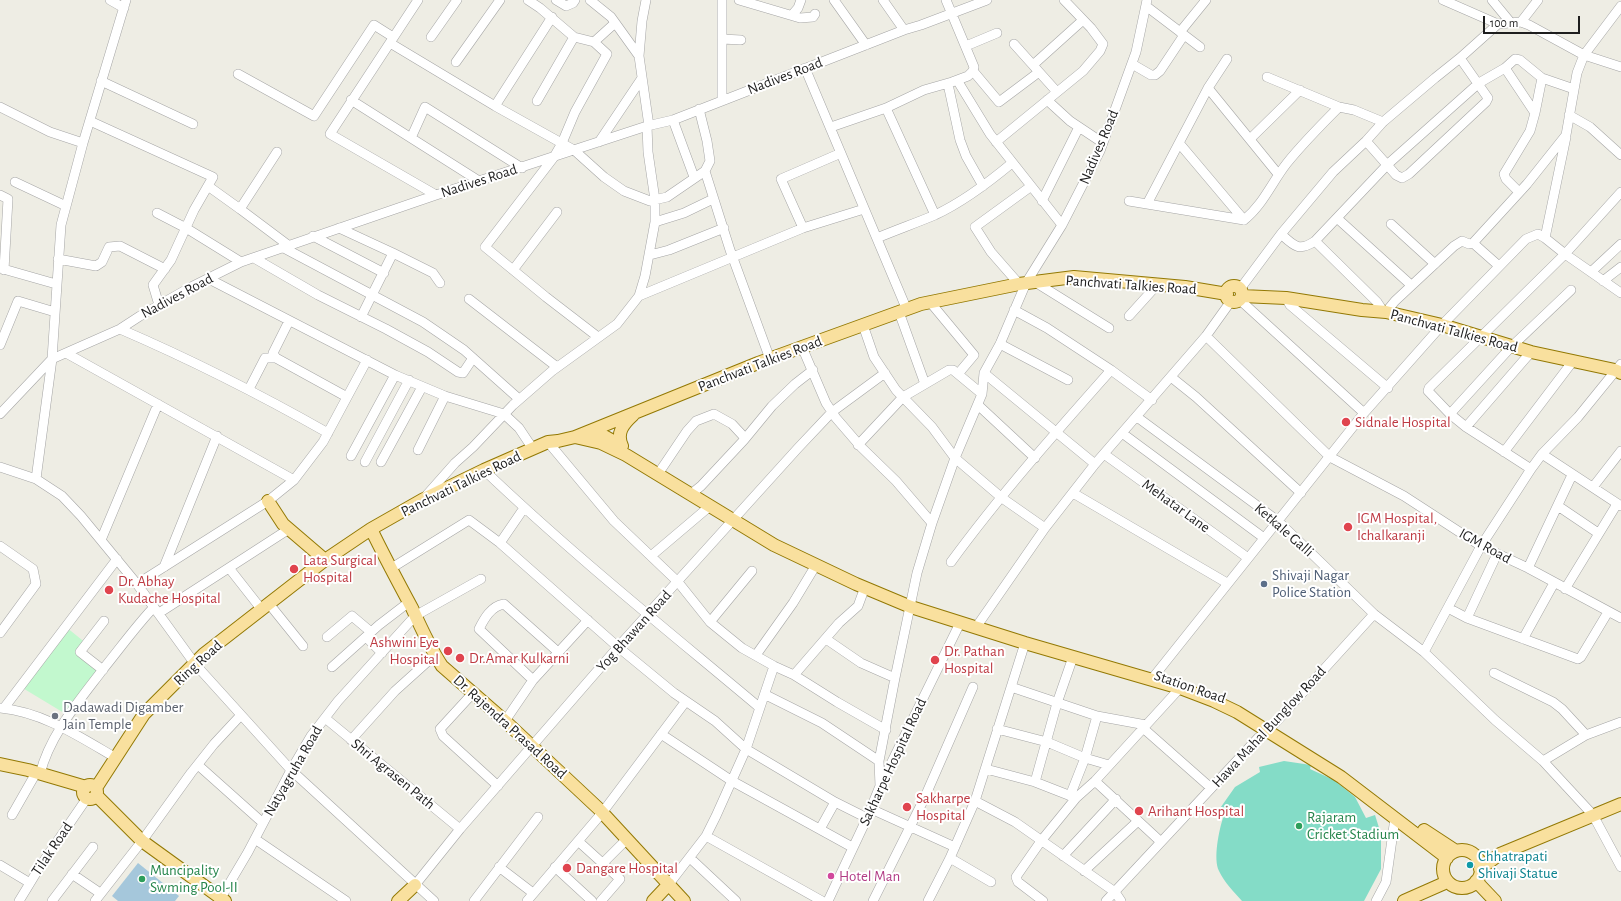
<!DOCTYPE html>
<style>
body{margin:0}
#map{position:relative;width:1621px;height:901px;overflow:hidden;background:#eeede4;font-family:"Alegreya Sans",sans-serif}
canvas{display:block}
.scale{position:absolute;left:1483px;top:16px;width:97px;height:18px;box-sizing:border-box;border:2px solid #1e1e1e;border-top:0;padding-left:5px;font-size:12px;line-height:14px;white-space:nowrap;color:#1e1e1e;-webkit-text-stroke:3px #fff;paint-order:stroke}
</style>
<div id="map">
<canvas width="1621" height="901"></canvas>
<div class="scale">100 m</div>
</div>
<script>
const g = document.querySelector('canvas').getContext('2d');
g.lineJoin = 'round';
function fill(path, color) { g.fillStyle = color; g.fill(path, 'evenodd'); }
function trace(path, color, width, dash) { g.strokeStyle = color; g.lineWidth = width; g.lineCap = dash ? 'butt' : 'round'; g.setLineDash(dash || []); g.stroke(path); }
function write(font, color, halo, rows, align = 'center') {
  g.font = font + ' "Alegreya Sans",sans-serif'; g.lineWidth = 4; g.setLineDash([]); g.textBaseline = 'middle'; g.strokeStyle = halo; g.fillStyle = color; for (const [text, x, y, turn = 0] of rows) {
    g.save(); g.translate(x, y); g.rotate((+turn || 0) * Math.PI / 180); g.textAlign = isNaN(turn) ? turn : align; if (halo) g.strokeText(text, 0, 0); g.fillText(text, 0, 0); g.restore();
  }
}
const park = new Path2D(`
 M66,627L87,644L80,652L99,666L69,716L21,687Z`);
const pitch = new Path2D(`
 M1284,761L1311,765L1310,769L1334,780L1355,797L1366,818L1375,815L1381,834V869L1364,901H1242C1234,892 1224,882 1219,871C1213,859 1219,830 1223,818L1216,814L1235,787L1260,772L1259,767Z`);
const water = new Path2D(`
 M138,863L179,896L175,901H118L112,896Z`);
const minor = new Path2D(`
 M110,0L124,8
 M418,0L330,134L436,195
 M528,0L540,8L574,37
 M556,0L566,6L573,3L575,0
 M590,0L611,17L639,56
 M646,0L642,21L639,56L649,126
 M722,0V100
 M739,0L800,18L813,17L815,14
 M834,0L866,45
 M883,0L904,30
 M1443,0L1498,24L1521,22L1529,25L1584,55L1621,67
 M1492,0L1511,23
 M1146,6L1200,47
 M792,15L798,8L801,0
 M1521,22L1538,0
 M1180,32L1206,0
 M431,37L457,0
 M722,39L741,40
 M594,42L615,23
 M390,43L495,106L574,150L604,177L624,191L650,201L667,197L705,171L710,161L707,141L699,109
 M1014,44L1057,92
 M966,46L997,33
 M1227,59L1208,88L1179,143L1244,220C1263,205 1272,182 1287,163C1303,143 1321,125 1339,107
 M456,62L500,0
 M1132,64L1151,75H1155L1160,71L1184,35
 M1033,65L1083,20
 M805,68L907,310
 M973,71L999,102L1039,72
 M238,74L314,116L374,25L393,37
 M1267,77L1339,107L1354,110L1383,122
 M957,80L990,134L1062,225
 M101,81L193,124
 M948,84L960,140L966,156L983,186
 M1208,88L1278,174
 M351,100L479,181
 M1047,100L1070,121L1103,143
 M537,101L574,37L594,42L607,54L575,112L562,143L554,157L485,247L546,297L598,337
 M495,106L552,17
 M0,107L50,132L83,143
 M886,108L935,215
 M1535,113L1505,68L1515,59L1520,60L1542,78L1574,89
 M1569,115L1590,127L1621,155
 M673,120L694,177
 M90,121L213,177L194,210L171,260L153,285L159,305
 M831,127L886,108L924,90L952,82L968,76L973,71L974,67L946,0
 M411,138L425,107L522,168
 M1250,139L1300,90
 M1366,141L1396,175L1402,178L1409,174L1486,102L1488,98L1460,58
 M599,142L642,78
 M996,142L1083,71L1100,51L1103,44L1091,28L1064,0
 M705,171L730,250L770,359
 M15,182L66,206
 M208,186L240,209L277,152
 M1519,192L1506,179L1504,174L1530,131L1535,113L1542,78
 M0,195L8,199L4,270
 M1042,201L1079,127
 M1129,201L1244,220
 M1147,204L1179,143
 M240,209L288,245
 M157,213L186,228L241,262
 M1338,219L1411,285
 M655,222L684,213L713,199
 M1391,224L1435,264
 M339,228L393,253L361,317
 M803,228L864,209
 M1281,234C1294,246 1299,252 1315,241L1388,164L1479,83L1505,68
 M313,236L384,273
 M877,238C896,230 916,223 935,215C963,202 988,183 1012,163
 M1545,238L1566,137
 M1315,241L1377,302L1381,308V311
 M1473,243L1499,266
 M282,247L423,322L464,350L519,399
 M393,253L433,273L440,283
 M650,255L669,250L724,228
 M254,258L318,295L386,329L428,352L458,372L463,373L473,358
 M58,259L96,266L102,262L109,247L120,246L165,269
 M0,268L56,284
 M513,270L557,212
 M1591,272L1621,244
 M209,279L395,375L445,396L504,414L519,428L533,449
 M1603,281L1621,267
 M1035,282L1109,328
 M1019,284L991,252L975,227L1030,187
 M1240,289L1281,234L1333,172L1366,141L1383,122L1435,78L1460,58L1498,24
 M639,296L803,228L781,179L841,153
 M1286,298L1290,305L1388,388
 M469,299L557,367
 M1240,300L1364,413
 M930,302L974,355L958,374
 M899,312L925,384
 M1386,312L1395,301L1454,246L1462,241L1469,244L1473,243L1527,184L1566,135L1577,73L1584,55L1621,6
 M1129,316L1157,285
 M289,321L273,353L276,358L347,397
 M863,325L874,357L896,390L932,427L955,458L1002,498L1045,528
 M120,329C192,360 261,395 328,433
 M1206,336L1330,457L1404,496L1481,546L1528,568L1621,618
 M1000,344L1068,380
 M0,345L18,301L55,312
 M802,347L826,403L836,418L861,447L896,481L932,523
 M66,353L294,480
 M1621,364L1578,417L1542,454L1531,469L1481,546L1424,652L1495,720L1543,761L1593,815L1621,867
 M1111,370L1152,400
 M984,373L1095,464
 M1171,377L1196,397L1301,493
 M249,389L265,358H276
 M978,405L1035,458
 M0,414L52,359L120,329L140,316L191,287L241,262L436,195L647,126L673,120L904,30L921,25L987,0
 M1450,414L1511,347L1571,290
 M1137,417L1278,521L1374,614L1424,652
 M1466,427L1531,352
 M1122,433L1264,538
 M548,442L614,521L678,582L710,622L742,648L774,666L794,675L837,702L886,730
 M858,445L903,397L949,370H953L982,394
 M418,450L445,396
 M1504,452L1573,361
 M1104,454L1248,558
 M1542,454L1621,506
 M351,456L395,375
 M365,462L409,380
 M381,462L422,387
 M0,467L36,479L62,496L81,516L137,584L195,664L291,770L434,901
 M1531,469L1466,427L1450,414L1428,391L1429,388L1565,254L1621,192
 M484,470C572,554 667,630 760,708
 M658,474L687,431L696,421L714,414L732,424L745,438
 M36,479L52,359L61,225L83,143L126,0
 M1593,487L1621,451
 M1073,493L1227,583
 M691,494L701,486L744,440L772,406L795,384L813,370
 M424,498L455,463L473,447L513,405L552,371L617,324L639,296L645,276L655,222V200L648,152L647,126
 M1558,506L1598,533
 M524,508L500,543L618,647L674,693L715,721L746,749L835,802L867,818
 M101,540L158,404
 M0,546L33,569L36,584L0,633
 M651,556L710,506
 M951,562C1000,495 1056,432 1111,370L1047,328L1014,310
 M164,567L217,436
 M229,568L262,610
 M1528,568L1572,475
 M390,569L469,520L500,543
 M137,584L268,501L294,480L323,442L367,360
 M1565,589L1617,504
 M270,605L303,646
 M1448,608L1467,618L1578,659L1581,657L1608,612
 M159,613L289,529
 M1467,618L1497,554
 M710,622L752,571
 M977,628L979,623L1045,528L1095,464L1206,336L1231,301
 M327,637L352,616L371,632
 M366,637L382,653
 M826,639L861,663L895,678
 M1523,639L1554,583
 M756,655L793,603L816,565
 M332,667L379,625L409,602
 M103,670L80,652L104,621
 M1494,673L1553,702L1562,709L1586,735
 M794,675L839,623L858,606L865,587
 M533,680L479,629C484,619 491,606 504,604L558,652
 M1151,680L1364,413L1442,325L1526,239L1538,234L1545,238L1565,254L1621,293
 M1011,687L1097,716L1146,725
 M473,693L440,729L443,736L498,786
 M766,695L822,723L879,761
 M0,708C43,712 80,737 116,758
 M4,708L117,559
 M325,718L460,829
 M505,721L533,680L588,620
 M1143,728L1211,788
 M997,729L1047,742L1085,758L1109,765
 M661,734L732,781L852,847
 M351,740L395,691L435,655
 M1543,761L1586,735L1621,722
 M198,765L263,823
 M986,769L1035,782L1076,798
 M40,774C50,734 80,700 104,668C121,647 136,626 154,607
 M1095,781L1161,842
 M1035,782L1057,703L1073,657
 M880,786L879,761L895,678L917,573L932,523L955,458L982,394L984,373L1000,344L1026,283L1062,225L1100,151L1136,52L1147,0
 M1070,796L1085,758L1097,716
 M975,801L1015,822L1115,892L1121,901
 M871,809L955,847
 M12,815L36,773
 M820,829L835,802
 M706,836L822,901
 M255,839L346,901
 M578,841L620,879L601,901
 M1063,856L1116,799
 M690,858L736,901
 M950,858L991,882
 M603,863L627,839
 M0,865L30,883
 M499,867L533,893
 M555,867L592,901
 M1084,871L1138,821
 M72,874L100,893
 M669,884L706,836L716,816L746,749L774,666
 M415,885L460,829L618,647L798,448L832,412L885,373
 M19,901L41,865L87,798
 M52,901L93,847
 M95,901L142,841L191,773L214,744L241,715
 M219,901L248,852L291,770L311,736L338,701L415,616L481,579
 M474,901L538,817
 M527,901L602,813L686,701
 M828,901L867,818L880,786L960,623
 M873,901L924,799L973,687
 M928,901L950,858L975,801L1025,643
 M1043,901L1018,882L1016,877L1018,874L1041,841L1076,798L1095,781L1180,688
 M1106,901L1258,738L1267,732L1374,614
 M1376,901L1386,882L1395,818`);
const major = new Path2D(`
 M1226 294a8 8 0 1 1 16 0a8 8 0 1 1-16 0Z
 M1242,296L1286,298L1362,310L1386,312L1442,325L1531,352L1615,370L1621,373
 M593,430L622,446
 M575,437L601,443L626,455L774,545L856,584L911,607L1025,643L1180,688L1214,701L1237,712L1341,777L1447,858
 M622,446C616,433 623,424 633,415
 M268,501L283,524L325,560
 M371,529C384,556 398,582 412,608C421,628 430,648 442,666L505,721L599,809L684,901
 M0,764L28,770L86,787
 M83 792a7 7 0 1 1 14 0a7 7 0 1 1-14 0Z
 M96,788L144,714L204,654L325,560L371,529L422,500L484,470L548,442L558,441L575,437L758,363L921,304L1019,284L1074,277L1185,287L1227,294
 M96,795L142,841L225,901
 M1424,830L1456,851
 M1443 869a19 19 0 1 1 38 0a19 19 0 1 1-38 0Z
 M1480,869L1500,854L1621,804
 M1476,881L1495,901
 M398,901L415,885
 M653,901L669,884
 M1404,901L1447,882`);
const markers = [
 [1346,422,5,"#e0444e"],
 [1348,527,5,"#e0444e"],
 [294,569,5,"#e0444e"],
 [1264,584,4,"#5c6f8a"],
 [109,590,5,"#e0444e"],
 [448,651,5,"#e0444e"],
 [460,658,5,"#e0444e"],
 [935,660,5,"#e0444e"],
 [55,716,4,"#6b7280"],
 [907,807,5,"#e0444e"],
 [1139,811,5,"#e0444e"],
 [1299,826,4,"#2e9e5b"],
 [1470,865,4,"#0f9aa8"],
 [567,868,5,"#e0444e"],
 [831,876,4,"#d1479c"],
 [142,879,4,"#2e9e5b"]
];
const streetNames = [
 ["Nadives Road",785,76,-21],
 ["Nadives Road",1099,147,-67],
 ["Nadives Road",479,181,-18],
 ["Panchvati Talkies Road",1131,285,4],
 ["Nadives Road",177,296,-28],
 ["Panchvati Talkies Road",1454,331,15],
 ["Panchvati Talkies Road",760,364,-21],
 ["Panchvati Talkies Road",461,484,-26],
 ["Mehatar Lane",1176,506,36],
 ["Ketkale Galli",1284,530,41],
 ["IGM Road",1485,546,29],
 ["Yog Bhawan Road",634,631,-48],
 ["Ring Road",198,663,-42],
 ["Station Road",1190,687,19],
 ["Dr. Rajendra Prasad Road",510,727,42],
 ["Hawa Mahal Bunglow Road",1269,727,-47],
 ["Sakharpe Hospital Road",893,762,-65],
 ["Natyagruha Road",293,771,-60],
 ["Shri Agrasen Path",393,774,39],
 ["Tilak Road",52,849,-56]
];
const healthNames = [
 ["Sidnale Hospital",1355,422],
 ["IGM Hospital,",1357,518],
 ["Ichalkaranji",1357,535],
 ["Lata Surgical",303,560],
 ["Hospital",303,577],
 ["Dr. Abhay",118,581],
 ["Kudache Hospital",118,598],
 ["Ashwini Eye",439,642,"right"],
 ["Hospital",439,659,"right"],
 ["Dr. Pathan",944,651],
 ["Hospital",944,668],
 ["Dr.Amar Kulkarni",469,658],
 ["Sakharpe",916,798],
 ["Hospital",916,815],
 ["Arihant Hospital",1148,811],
 ["Dangare Hospital",576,868]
];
const serviceNames = [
 ["Shivaji Nagar",1272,575],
 ["Police Station",1272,592]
];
const worshipNames = [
 ["Dadawadi Digamber",63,707],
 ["Jain Temple",63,724]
];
const leisureNames = [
 ["Rajaram",1307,817],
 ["Cricket Stadium",1307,834],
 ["Muncipality",150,870],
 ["Swming Pool-II",150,887]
];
const cultureNames = [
 ["Chhatrapati",1478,856],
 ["Shivaji Statue",1478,873]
];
const hotelNames = [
 ["Hotel Man",839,876]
];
fill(park, '#c2f8ce');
fill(pitch, '#84dcc7');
fill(water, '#a5c7db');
trace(minor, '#a5a5a5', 10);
trace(major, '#937904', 14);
trace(minor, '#fff', 9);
trace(major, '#f9e09e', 12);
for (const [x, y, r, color] of markers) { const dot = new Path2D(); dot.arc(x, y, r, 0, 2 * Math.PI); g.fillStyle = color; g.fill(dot); trace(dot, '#fff', 1.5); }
write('15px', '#1e1e1e', '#fff', streetNames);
write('15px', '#be3a42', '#fff', healthNames, 'left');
write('15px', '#4e5e75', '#fff', serviceNames, 'left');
write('15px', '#5b616d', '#fff', worshipNames, 'left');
write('15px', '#27864d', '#fff', leisureNames, 'left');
write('15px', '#0d838f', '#fff', cultureNames, 'left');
write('15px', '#b23c85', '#fff', hotelNames, 'left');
</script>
